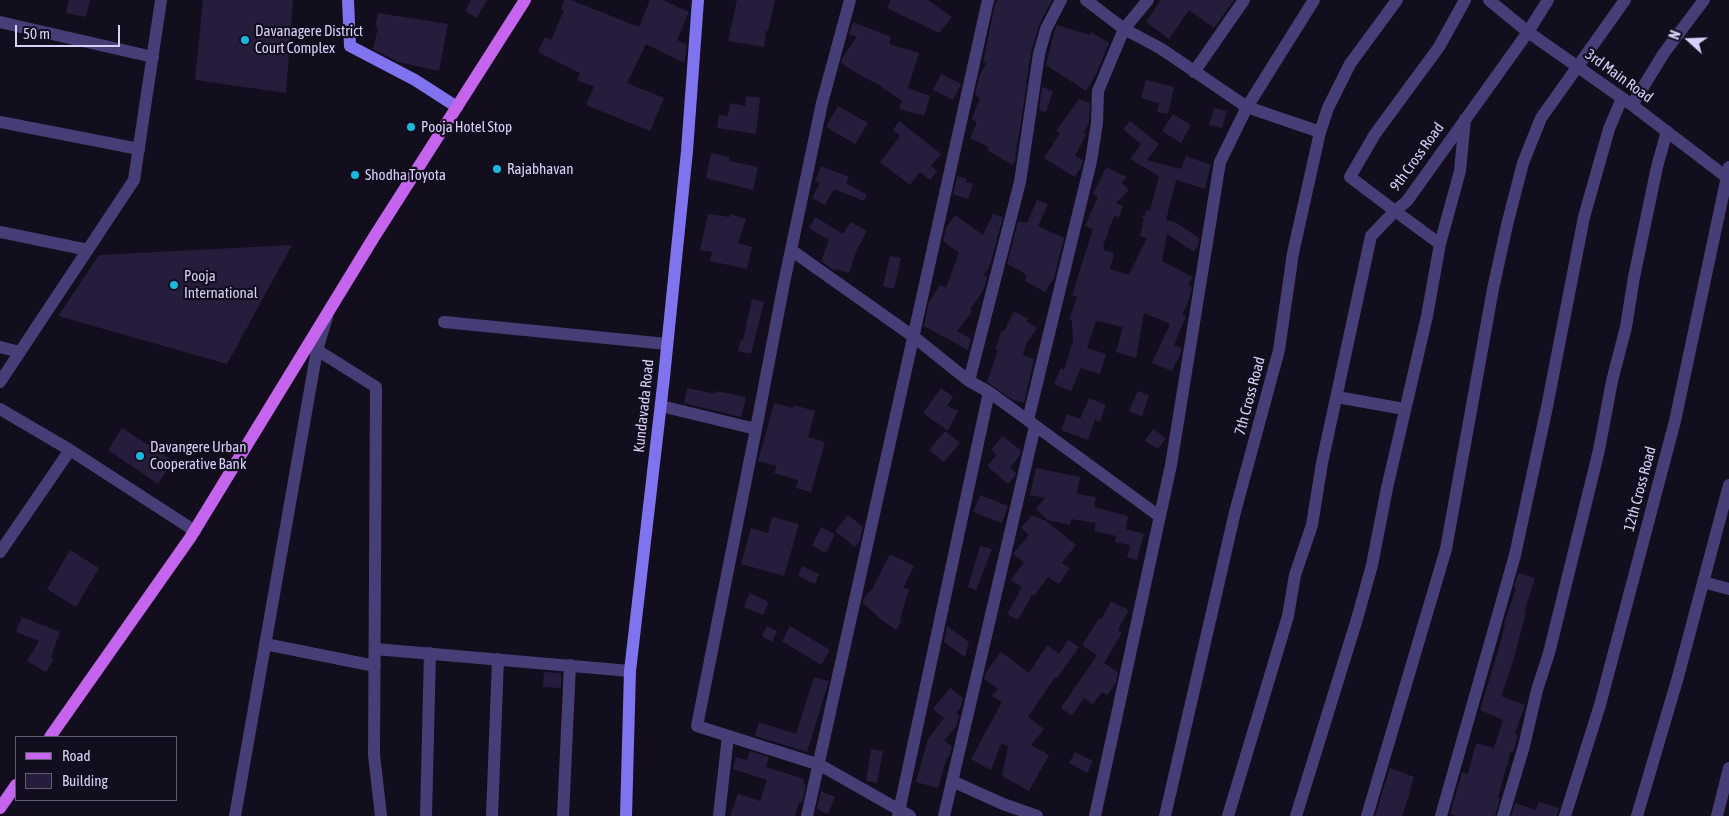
<!DOCTYPE html>
<style>
body{margin:0}
#map{position:relative;width:1729px;height:816px;overflow:hidden;background:#120e1d;font-family:"Asap Condensed",sans-serif}
canvas{display:block}
.legend{position:absolute;left:15px;top:736px;width:162px;height:65px;box-sizing:border-box;background:#120e1d;border:1px solid #615c75;margin:0;padding:6px 9px;list-style:none;font-size:15px;color:#d8d0f9}
.legend li{display:flex;align-items:center;gap:10px;height:25px}
.legend b{width:25px;border:1px solid #615c75}
.north{position:absolute;left:1664px;top:15px;width:50px;height:50px;-webkit-text-stroke:4px #120e1d;paint-order:stroke;rotate:290deg;font-size:14px;font-weight:700;line-height:20px;text-align:center;color:#d8d0f9}
.north::after{content:'';display:block;margin:auto;width:18px;height:22px;background:#d8d0f9;clip-path:polygon(50% 0,100% 100%,50% 72%,0 100%)}
.scale{position:absolute;left:15px;top:25px;width:105px;height:22px;box-sizing:border-box;border:2px solid #d8d0f9;border-top:0;padding-left:6px;font-size:15px;line-height:18px;white-space:nowrap;color:#d8d0f9;-webkit-text-stroke:4px #120e1d;paint-order:stroke}
</style>
<div id="map">
<canvas width="1729" height="816"></canvas>
<ul class="legend">
<li><b style="height:6px;background:#c564ec"></b>Road</li>
<li><b style="height:14px;background:#261d3c"></b>Building</li>
</ul>
<div class="north">N</div>
<div class="scale">50 m</div>
</div>
<script>
const g = document.querySelector('canvas').getContext('2d');
g.lineJoin = 'round';
function fill(path, color) { g.fillStyle = color; g.fill(path, 'evenodd'); }
function trace(path, color, width, dash) { g.strokeStyle = color; g.lineWidth = width; g.lineCap = dash ? 'butt' : 'round'; g.setLineDash(dash || []); g.stroke(path); }
function write(font, color, halo, rows, align = 'center') {
  g.font = font + ' "Asap Condensed",sans-serif'; g.lineWidth = 4.5; g.setLineDash([]); g.textBaseline = 'middle'; g.strokeStyle = halo; g.fillStyle = color; for (const [text, x, y, turn = 0] of rows) {
    g.save(); g.translate(x, y); g.rotate((+turn || 0) * Math.PI / 180); g.textAlign = isNaN(turn) ? turn : align; if (halo) g.strokeText(text, 0, 0); g.fillText(text, 0, 0); g.restore();
  }
}
const building = new Path2D(`
 M69,0H90L86,17L66,13Z
 M203,0H293L286,93L195,80Z
 M471,0H487L477,18L465,11Z
 M564,0H571L639,27L650,0H663L689,12L677,40L687,45L684,63L646,44L627,83L664,98L650,131L586,105L594,87L577,80L580,73L538,52L545,37L551,40L564,10L561,9Z
 M737,0H775L768,31H766L764,47L728,41Z
 M891,0H928L952,17L939,33L887,8Z
 M998,0H1052L1039,25L1031,52L1027,79L1025,82H1027L1018,141L1016,145L1017,146L1015,161L1012,165L987,150L989,147L970,138L977,122L972,120L973,115L980,98L975,95L980,75L986,63L983,62L995,4Z
 M1161,0H1234L1214,28L1189,10L1169,39L1146,22Z
 M378,13L448,24L439,71L398,62L373,49L378,28H375Z
 M853,22L891,37L889,44L919,53L908,88L930,96L924,116L899,109L902,101L879,85L858,74L841,63L843,57L857,37L849,34Z
 M1057,25L1090,35L1091,32L1109,43L1096,74L1086,91L1046,65L1054,32Z
 M941,74L961,84L953,100L933,90Z
 M1146,80L1174,87L1168,114L1157,112L1159,103L1141,98Z
 M1042,87L1053,91L1046,112L1039,110Z
 M746,96L760,98L756,134L717,128L719,115L728,116L730,103L745,106Z
 M1079,99L1090,103L1089,122L1084,133L1086,135L1075,156L1083,160L1081,167L1075,177L1044,158L1060,133L1056,131Z
 M838,106L868,123L855,144L826,127Z
 M1214,108L1227,111L1222,128L1209,125Z
 M1173,114L1191,125L1181,143L1162,131Z
 M899,121L941,154L931,166L937,171L930,180L920,172L910,185L880,162L900,136L893,130Z
 M1130,121L1159,144L1147,160L1181,169L1186,156L1211,165L1205,189L1176,180L1166,220L1175,222L1199,238L1198,246L1194,252L1167,234L1162,261L1193,277L1188,285L1192,287L1189,300L1182,315L1186,316L1174,345L1182,348L1181,352L1172,371L1152,363L1170,324L1144,313L1136,358L1116,352L1123,327L1096,321L1087,348L1106,354L1100,374L1081,368L1071,391L1054,384L1061,368L1064,370L1073,341L1072,321L1069,320L1077,297L1072,295L1093,229L1085,226L1098,197L1093,194L1106,167L1127,177L1122,183L1129,190L1116,203L1123,206L1119,217L1114,216L1103,246L1104,247L1103,250L1114,253L1110,269L1129,275L1147,238L1140,236L1144,218L1139,215L1145,216L1146,210L1150,211L1159,176L1130,159L1141,144L1123,129Z
 M711,153L730,157L729,161L758,167L753,190L706,178Z
 M821,166L849,177L846,183L867,195L864,201L834,189L825,205L812,198L820,183L815,181Z
 M957,176L967,179L966,182L973,184L968,199L953,194Z
 M1037,200L1048,204L1038,226L1064,238L1053,282L1052,281L1045,292L1025,281L1027,277L1023,272L1007,264L1018,221L1027,223Z
 M708,214L730,217V214L746,219L738,243L752,247L747,269L710,261L712,252L700,250Z
 M993,214L1003,217L990,265L984,275L987,277L984,289L970,310L972,312L957,331L971,339L968,350L924,326L929,302L940,285L946,288L959,253L943,241L946,228L955,215L983,235Z
 M815,217L843,234L851,222L867,231L857,249L849,273L835,269V271L821,261L829,240L809,228Z
 M292,245L227,364L58,316L99,255Z
 M890,256L901,258L894,289L883,286Z
 M752,299L764,302L751,354L738,351L741,340H743Z
 M1014,311L1028,319L1026,321L1037,328L1026,344L1023,355L1034,359L1024,403L1013,400L987,382L998,350L995,349L1002,330L1004,331Z
 M687,388L715,394L716,391L746,397L741,417L684,403Z
 M941,388L953,397L947,406L958,411L948,431L923,413Z
 M1138,391L1149,395L1142,416L1129,411Z
 M1089,398L1106,405L1100,422L1095,420L1088,440L1061,430L1067,414L1080,419Z
 M774,403L793,408L794,405L815,411L808,437L825,442L811,492L796,488L798,480L774,473L777,466L758,461Z
 M122,428L173,461L158,484L108,450Z
 M1153,429L1166,438L1158,449L1145,441Z
 M945,431L960,443L944,462L929,450Z
 M1002,436L1021,450L1020,455L1010,468L1016,473L1015,476L1008,484L987,466L997,455L991,450Z
 M1036,468L1080,477L1077,494L1096,497L1094,507L1128,516L1126,529L1144,534L1137,560L1127,557L1130,545L1115,542L1116,536L1094,531L1096,523L1071,519L1070,525L1048,520L1036,509L1045,498L1030,495Z
 M980,495L1008,506L1002,523L973,512Z
 M848,515L863,527L860,540L855,547L835,531Z
 M1032,515L1046,521L1076,545L1062,563L1070,568L1059,584L1048,577L1034,596L1032,595L1018,620L1007,614L1022,587L1011,580L1024,562L1013,554L1029,535L1021,528Z
 M772,517L799,524L784,576L741,564L751,528L768,533Z
 M821,527L835,534L826,553L812,546Z
 M980,546L992,549L976,590L968,587Z
 M70,550L99,568L76,607L47,589Z
 M890,554L914,566L903,588L909,589L900,619L902,620L896,630L879,618L863,603L864,598L872,589Z
 M802,566L819,574L815,584L798,576Z
 M1518,573L1535,578L1524,612L1526,613L1512,665L1501,696L1525,705L1515,733L1518,735L1513,752L1511,751L1500,790L1498,797L1500,798L1495,816H1455L1450,814L1460,780L1462,772L1468,774L1476,743L1494,748L1503,720L1480,710L1498,651L1505,625L1504,624L1516,588H1514Z
 M750,593L769,602L763,615L744,607Z
 M1111,601L1129,610L1118,630L1122,633L1104,663L1118,672L1116,683L1107,695L1102,692L1093,704L1084,698L1072,716L1061,708L1097,655L1082,645L1099,618L1101,620Z
 M22,617L60,632L51,657L54,659L46,672L27,661L39,641L16,632Z
 M767,626L777,631L772,642L762,636Z
 M790,626L830,650L821,665L782,641Z
 M947,626L969,642L965,657L944,642Z
 M1068,640L1079,647L1057,678L1055,677L1028,717L1044,729L1031,745L1049,755L1029,791L1002,776L1008,746L1001,744L991,770L971,759L1002,702L992,696L998,689L984,679L986,672L1001,652L1029,673L1047,645L1059,654Z
 M544,672L561,673V688L543,687Z
 M814,677L829,681L807,752L755,736L759,722L796,734Z
 M950,688L963,698L961,707L956,713L959,715L957,725L944,741L952,746L950,754L946,760L938,788L916,782L928,739L944,718L933,709Z
 M871,749L883,751L877,783L866,781Z
 M750,751L769,757L766,767L804,779L803,784L806,785L802,803L799,802L795,816H730L738,794L760,801L767,780L733,769L736,757L747,760Z
 M1075,752L1093,761L1087,773L1069,763Z
 M1390,768L1414,777L1409,793H1410L1402,816H1375Z
 M821,791L835,797L828,814L817,809Z
 M1539,802L1559,808L1557,816H1511L1515,803L1536,810Z`);
const street = new Path2D(`
 M850,0L822,103L784,283L756,429L697,726L820,765L910,816
 M1086,0L1124,29L1160,48L1247,107L1320,132
 M1465,0L1439,47L1375,134L1350,177L1395,211L1407,201L1528,32L1548,0
 M1489,0L1528,32L1632,105L1729,179
 M0,22L153,57
 M1194,72L1244,0
 M1632,105L1664,53L1704,0
 M0,122L139,149
 M0,232L88,250
 M1440,244L1460,171L1465,119
 M791,250L914,337L969,381L989,392L1159,516
 M444,322L667,344
 M0,347L20,352
 M317,350L376,387L374,755L381,816
 M969,381L1020,182L1039,54L1046,29L1061,0
 M0,382L134,180L161,0
 M1337,397L1404,409
 M661,406L756,429
 M0,409L70,450L195,531
 M1028,420L1091,161L1097,123L1098,91L1124,29L1148,0
 M0,552L70,450
 M1703,582L1729,589
 M265,644L375,666
 M375,649L630,671
 M952,781L1003,804L1037,816
 M235,816L317,350L327,317
 M426,816L430,653
 M492,816L498,659
 M563,816L570,665
 M719,816L728,736
 M807,816L988,0
 M898,816L989,392
 M944,816L1035,426
 M1095,816L1171,465L1220,162L1247,107L1314,0
 M1165,816L1235,512L1279,350L1293,253L1320,132L1328,108L1350,64L1397,0
 M1228,816L1288,616L1295,575L1312,525L1322,463L1371,236L1395,211L1440,244L1427,316L1387,488L1372,565L1357,619L1296,816
 M1367,816L1446,549L1493,289L1507,225L1523,163L1541,118L1625,0
 M1441,816L1515,555L1547,407L1584,217L1609,129L1622,98
 M1503,816L1524,746L1537,690L1549,653L1599,450L1612,381L1626,327L1634,277L1657,167L1667,131
 M1565,816L1600,705L1675,421L1729,167
 M1637,816L1678,677L1729,485
 M1717,816L1729,768`);
const secondary = new Path2D(`
 M348,0L350,46L415,80L457,107
 M626,816L630,671L664,377L687,151L698,0`);
const primary = new Path2D(`
 M50,737L190,538L374,237L525,0
 M0,808L16,785`);
const markers = [
 [245,40,5,"#1bb8db"],
 [411,127,5,"#1bb8db"],
 [497,169,5,"#1bb8db"],
 [355,175,5,"#1bb8db"],
 [174,285,5,"#1bb8db"],
 [140,456,5,"#1bb8db"]
];
const poiNames = [
 ["Davanagere District",255,31],
 ["Court Complex",255,48],
 ["Pooja Hotel Stop",421,127],
 ["Rajabhavan",507,169],
 ["Shodha Toyota",365,175],
 ["Pooja",184,276],
 ["International",184,293],
 ["Davangere Urban",150,447],
 ["Cooperative Bank",150,464]
];
const streetNames = [
 ["3rd Main Road",1619,76,36],
 ["9th Cross Road",1417,157,-54],
 ["7th Cross Road",1250,396,-75],
 ["Kundavada Road",644,406,-84],
 ["12th Cross Road",1640,489,-75]
];
fill(building, '#261d3c');
trace(street, '#463f77', 12);
trace(secondary, '#8073ee', 12);
trace(primary, '#c564ec', 12);
for (const [x, y, r, color] of markers) { const dot = new Path2D(); dot.arc(x, y, r, 0, 2 * Math.PI); g.fillStyle = color; g.fill(dot); trace(dot, '#120e1d', 2); }
write('15px', '#d8d0f9', '#120e1d', poiNames, 'left');
write('15px', '#d8d0f9', '#120e1d', streetNames);
</script>
